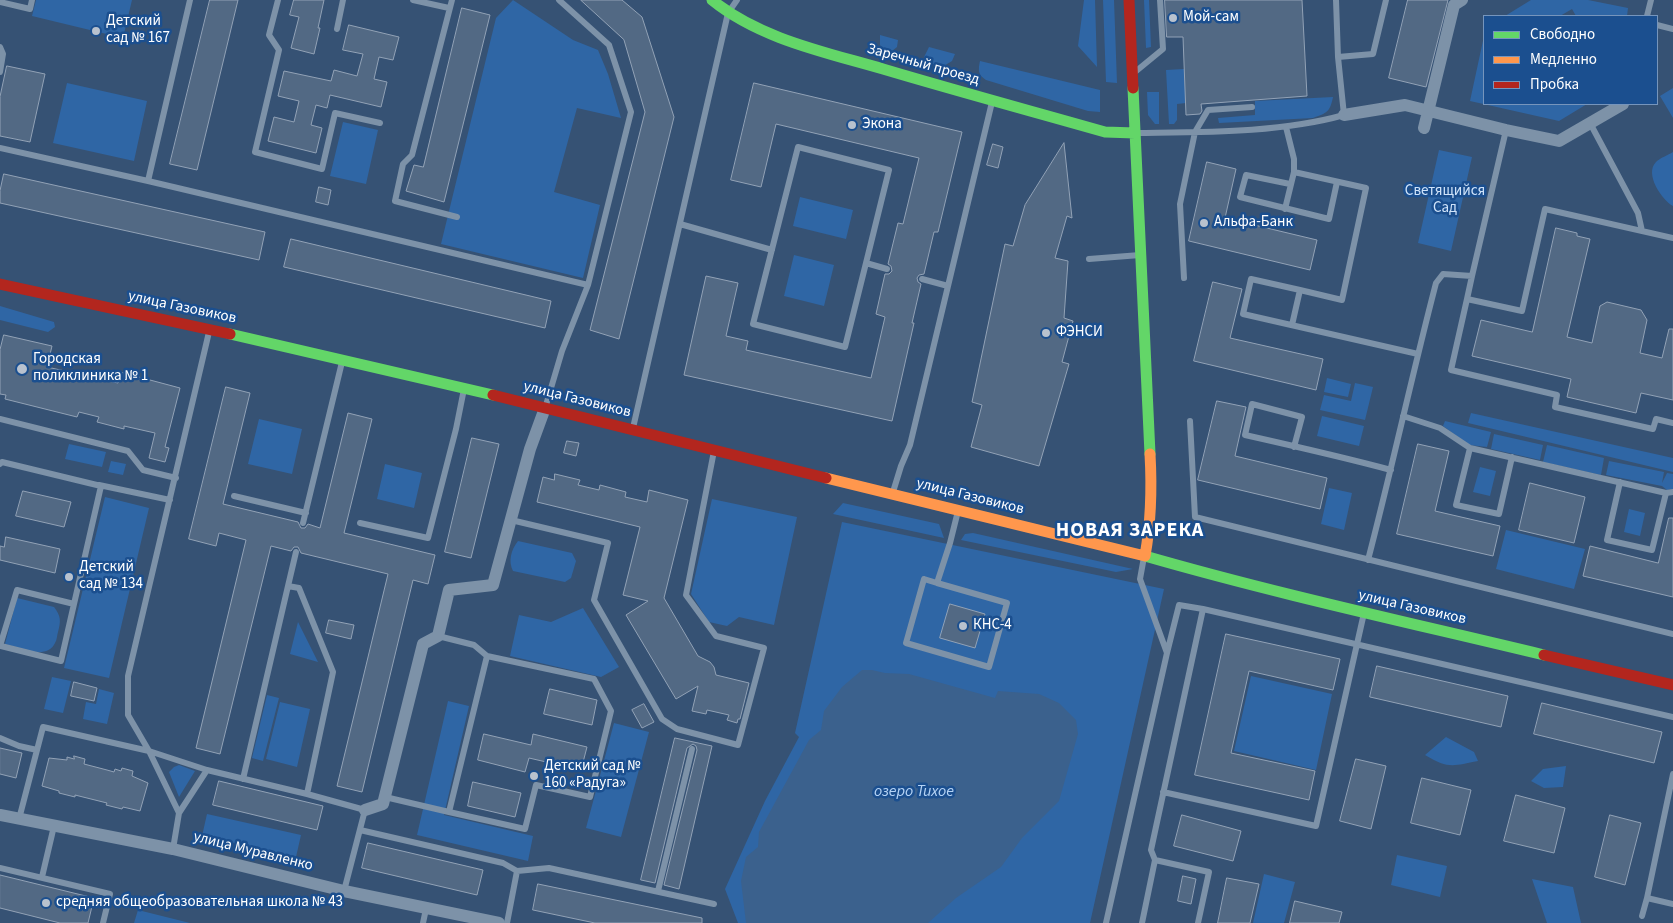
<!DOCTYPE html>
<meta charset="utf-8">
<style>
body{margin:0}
#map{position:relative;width:1673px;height:923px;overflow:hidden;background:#365274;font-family:"Source Sans 3",sans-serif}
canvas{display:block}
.legend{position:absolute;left:1483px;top:15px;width:175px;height:90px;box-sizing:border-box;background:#1b4f8f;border:1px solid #7695bc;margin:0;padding:6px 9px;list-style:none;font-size:15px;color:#fff}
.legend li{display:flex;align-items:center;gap:10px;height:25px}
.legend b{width:25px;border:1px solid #7695bc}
</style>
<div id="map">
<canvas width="1673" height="923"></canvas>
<ul class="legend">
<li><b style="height:6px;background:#63d668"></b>Свободно</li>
<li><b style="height:6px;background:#ff974d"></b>Медленно</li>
<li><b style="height:6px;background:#b3261e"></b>Пробка</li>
</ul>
</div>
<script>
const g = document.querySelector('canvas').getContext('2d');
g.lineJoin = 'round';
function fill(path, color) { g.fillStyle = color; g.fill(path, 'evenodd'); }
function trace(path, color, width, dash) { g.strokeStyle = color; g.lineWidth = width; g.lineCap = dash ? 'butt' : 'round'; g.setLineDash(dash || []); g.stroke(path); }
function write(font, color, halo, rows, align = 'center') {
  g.font = font + ' "Source Sans 3",sans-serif'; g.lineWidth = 5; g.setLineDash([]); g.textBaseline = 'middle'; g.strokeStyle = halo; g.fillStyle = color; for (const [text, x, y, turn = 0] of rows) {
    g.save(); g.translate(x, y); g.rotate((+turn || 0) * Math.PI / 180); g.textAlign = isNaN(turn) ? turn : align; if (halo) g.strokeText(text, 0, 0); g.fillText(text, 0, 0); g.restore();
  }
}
const green = new Path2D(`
 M36,0H132L123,38L32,16Z
 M513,0L573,40L598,50L608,74L621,118L577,108L554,192L600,205L583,278L441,244L496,18Z
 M1084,0H1095L1097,67L1078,46Z
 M1103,0H1114L1117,83L1106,82Z
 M1144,0H1149L1151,47L1146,48Z
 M1531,0H1588L1628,8L1627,16H1576L1572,9L1560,16H1505Z
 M880,35L898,40L897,47L892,51L883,49L880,45Z
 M1484,36V104H1587L1559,121L1470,101Z
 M929,47L955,54L952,61L942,67L926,62L924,57Z
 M980,61L1100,90V112L1088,111L986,80C978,75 978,70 980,61Z
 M1184,69L1186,103L1177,104V120L1174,124H1169L1166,70Z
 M67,83L147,101L134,161L53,143Z
 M1673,88V118L1660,96Z
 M1147,92H1159V124H1155L1148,115Z
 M1333,97C1330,112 1327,113 1313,118L1219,123L1218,118L1255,115V101Z
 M343,122L378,130L366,184L330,176Z
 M1439,150L1472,157L1451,251L1418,243Z
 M1673,152V206C1662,200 1644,174 1656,162C1660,158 1668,155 1673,152Z
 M800,197L853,210L846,239L793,226Z
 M794,255L834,265L824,306L784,296Z
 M0,306L54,322L55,327L48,332L0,320Z
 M1327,378L1351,384L1348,397L1324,392Z
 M1355,383L1373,387L1365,420L1320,410L1324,395L1351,401Z
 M1471,413L1673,458V472L1468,423Z
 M1322,416L1364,426L1359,446L1317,436Z
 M259,419L302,429L292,474L248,464Z
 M1445,421L1491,432L1487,447L1469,445L1443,426Z
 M1494,434L1543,445L1540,460L1491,449Z
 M69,444L106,452L102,467L65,459Z
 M1547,445L1604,458L1601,475L1543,462Z
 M111,461L126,464L123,475L108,472Z
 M1609,461L1664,472L1662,483L1667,473L1673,474V489L1667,490L1662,486L1606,475Z
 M385,464L422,473L414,508L377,499Z
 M1480,467L1496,471L1490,496L1473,492Z
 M1329,488L1352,493L1344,530L1321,524Z
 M105,497L149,508L109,678L64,668Z
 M712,499L797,517L774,625L739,617L727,626L709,622L691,594Z
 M843,503L939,524L944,538L833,514Z
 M1629,509L1645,513L1640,536L1624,532Z
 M842,522L1164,589L1090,923H738L725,889L765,801L799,737L795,733Z
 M1506,530L1585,549L1574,589L1496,569Z
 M973,533L1133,569L1116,572L961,540L965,534Z
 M518,541L572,553L576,561L571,578L565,582L513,571C508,561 511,550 518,541Z
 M17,598L54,607C61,616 61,621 58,632C57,635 57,640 55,643C47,661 18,647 5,644Z
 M583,608L619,667L601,677L510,656L519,615L551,622Z
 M298,622L318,662L290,654Z
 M1251,676L1332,694L1316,770L1234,751Z
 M52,677L71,681L63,713L44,709Z
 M99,689L114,693L107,724L83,719L86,702L96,704Z
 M267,695L279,698L263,761L252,758Z
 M448,701L469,706L444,815L533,836L528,861L417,835Z
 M280,702L310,709L297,767L266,759Z
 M614,723L649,732L621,837L586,828Z
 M1446,737L1474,752L1478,761C1453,766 1448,769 1425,755Z
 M179,765L195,771L179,797L169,772L174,767Z
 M1566,766L1563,787L1544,788L1531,781L1543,769Z
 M207,814L301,835L296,857L202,836Z
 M1397,855L1447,866L1440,897L1391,885Z
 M1264,874L1295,882L1284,923H1253Z
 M1532,879L1573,887L1581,923H1547Z
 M138,910L190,923H134Z`);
const water = new Path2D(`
 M862,670H872L885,673L909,674L995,698L998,691L1039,694L1059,703L1076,720L1078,734L1059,801L1022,838L1001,867L956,898L928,923H746L741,881L746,857L758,847L759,832L809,740L821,730L824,711L842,687Z`);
const building = new Path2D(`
 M210,0H238L197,170L170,164Z
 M294,0H324L318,28H320L314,54L291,48L299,17L290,15Z
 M581,0H622L642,17L674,117L619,339L590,330L645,112L624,40Z
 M1165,0H1302L1307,96L1201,104L1202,111L1200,114L1186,115L1183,37H1167Z
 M1408,0H1448L1426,87L1389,78Z
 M462,8L490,15L444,202L406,191L414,165L423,167Z
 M349,25L399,37L393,60L379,57L374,79L387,82L381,107L330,95L327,108L316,105L311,125L322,128L316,153L268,141L274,117L294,122L299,101L278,96L284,71L331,81L334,70L357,76L363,54L343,50Z
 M7,66L45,74L30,142L0,136V97Z
 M754,83L962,132L938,232H934L924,274L919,275L917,278L918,282L921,284L912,323H914L892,421L684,375L706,276L738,283L726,336L748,341L746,350L871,378L885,317L876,314L885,274H889L892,271L891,266L888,264L898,223L903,224L919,158L776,124L761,187L731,180Z
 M1064,143L1072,218L1067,216L1055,258L1068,261L1064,318L1073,321L1062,362L1069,364L1039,466L971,447L982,405L972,402L1005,244L1013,246L1025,205Z
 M993,144L1003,147L998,168L987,165Z
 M1207,162L1236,169L1225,218L1317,240L1310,270L1189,241Z
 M4,174L265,232L259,260L0,203V191Z
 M319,187L331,190L328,205L316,202Z
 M1556,228L1577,233V236L1590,239L1567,337L1592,343L1600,306L1607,302L1641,310L1647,320L1640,353L1662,358L1669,329H1673V400L1641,393L1636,413L1567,397L1571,379L1472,356L1481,320L1532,332Z
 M291,239L551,301L545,328L284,267Z
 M1213,282L1242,289L1230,338L1323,359L1316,390L1194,361Z
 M4,335L52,346L47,367L118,383L120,372L180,388L165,447L169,448L165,462L149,458L155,433L124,426V429L97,422L99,417L79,412L77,417L5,399L6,395L0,394V350Z
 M226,387L250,393L223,504L298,522L301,528H305L308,524L320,528L348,413L372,419L344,533L435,555L428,584L413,580L362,792L337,786L388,574L301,553L298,547H294L291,551L271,546L220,754L196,748L246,540L219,533L216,546L189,539Z
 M1217,401L1246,407L1235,456L1327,478L1320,509L1198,480Z
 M472,438L499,444L471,558L445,552Z
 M567,441L579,443L576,456L564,453Z
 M1418,444L1449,451L1435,511L1500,526L1493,556L1397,534Z
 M555,474L580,480L578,485L599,490L600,485L626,492L625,497L647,502L649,490L688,500L664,598L698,656L710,662L714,667L716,675L749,683L740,719H738L737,723L727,720L729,715L707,710L706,714L692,711L698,686L676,699L626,615L648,601L623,595L640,527L537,502L543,477L554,480Z
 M1530,483L1585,497L1574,543L1519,530Z
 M23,491L71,502L64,527L16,516Z
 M1669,518H1673V597L1583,576L1590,546L1658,563Z
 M6,537L60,549L55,573L0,560V546L4,547Z
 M950,604L985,614L975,648L940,638Z
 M329,620L354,625L351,639L326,633Z
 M1226,634L1340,659L1333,690L1249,671L1231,753L1315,771L1309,800L1195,775Z
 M1377,666L1508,696L1501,727L1370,697Z
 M74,682L97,688L94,701L71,696Z
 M550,689L597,700L592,725L544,714Z
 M1542,703L1662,732L1654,763L1534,734Z
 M644,704L654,722L642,728L632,710Z
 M484,734L531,745L533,734L587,747L581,770L529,758L525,772L478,760Z
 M675,738L712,746L679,889L664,885L697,750L696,746L693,744L687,748L655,883L641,880Z
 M0,748L22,753L16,778L0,774Z
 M74,756L85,759L84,764L107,770L114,772L115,769L121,771L122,768L133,771L132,776L148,783L140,811L123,807L122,809L106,805L107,803L75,795V797L59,793V791L42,786L49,758L67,760V757L74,759Z
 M1356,759L1386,766L1371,829L1340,821Z
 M1422,778L1471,790L1460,835L1411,823Z
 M219,781L323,806L317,830L213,805Z
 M473,782L521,793L515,817L468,806Z
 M1516,795L1565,808L1554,853L1504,841Z
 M1182,815L1241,831L1233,861L1174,846Z
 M1610,815L1641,823L1625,885L1595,877Z
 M368,843L483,870L477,895L362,868Z
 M0,875L94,898L88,923H60L0,908Z
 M1183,876L1196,879L1191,904L1178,901Z
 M1227,878L1259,884L1250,923H1218Z
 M538,884L702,918V923H595L533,910Z
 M1295,901L1342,912L1339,923H1290Z`);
const lane = new Path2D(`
 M278,0L269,35L279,50L255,152L322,169L335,113L380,123
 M413,0L449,8
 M452,0L412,155L403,164L395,201L457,217
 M0,2L30,9L32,0
 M1647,16L1651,0
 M1657,25L1673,29
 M337,29L343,0
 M0,47L3,54L0,72
 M1338,57L1373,54L1386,0
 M1135,72L1163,49L1160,0
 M1590,123L1638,213L1642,231
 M1137,133C1203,132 1280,133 1344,115L1338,57L1336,0
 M0,148L148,181L588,285
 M1294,172L1366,188L1342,300L1300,290
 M148,181L190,0
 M1290,184L1246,175L1240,197L1329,219L1337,182
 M1285,209L1294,172V159L1286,127
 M680,224L772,250
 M1673,238L1545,209L1522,311L1467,299L1451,370L1557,395L1555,407L1653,429L1656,419L1673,423
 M1089,259L1140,255
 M866,263L845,347L753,324L798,147L889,170L866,263L887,269
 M1184,278L1180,204L1195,132L1208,110L1252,107
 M922,279L948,286
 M1467,299L1472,276
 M1292,325L1300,290L1251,279L1243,314L1418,354
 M546,405L562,351L588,285L631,112L609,45L559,0
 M1403,416L1440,428L1470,448L1666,493L1673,492
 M0,419L128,451L143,470L176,478
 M1190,421L1195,517L1673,634
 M633,428L728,13L737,0
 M1294,447L1302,417L1252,404L1245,435C1294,446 1343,457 1391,470
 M1470,448L1456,505L1499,514L1512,457
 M0,464L2,462L101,486L74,604L17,590L0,646
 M1620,482L1607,540L1652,550L1666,493
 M99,485L170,500
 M893,492L901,466L910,445L992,102
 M234,496L306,513
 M511,520L608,543L594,600L662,719L677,729L738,745L764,648L716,636L686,595L714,451
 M303,523L342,362
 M360,523L428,538L456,429L464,389
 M296,552L288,586L299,588L333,672L307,794
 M1368,560C1392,468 1412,375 1436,283L1443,274L1472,276L1506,130
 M937,583L1007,603L989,667L906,643L924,579L937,583L950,543L958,511
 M1203,609L1673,717
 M438,636L474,645L487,656L594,679L611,711L590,797L536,785L525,829L449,812L487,656
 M1,646L61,661L74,604
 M0,738L19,746L37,750
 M243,779L288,586
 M1163,792L1316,826L1364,613
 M385,797L449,812
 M179,813L207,770L307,794L365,810L344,891
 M19,819L43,727L149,751L207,770
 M360,830L503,863L517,871L549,868L714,904
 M173,849L179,813L149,751L128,715V676L209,332
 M1155,860L1209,872L1198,923
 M0,868L110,894L103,923
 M42,877L54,826
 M658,891L692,749
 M1647,898L1673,774
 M1642,916L1647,898L1673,904
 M423,923L426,909
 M507,923L517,871
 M1106,923L1167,653L1140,579L1144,557
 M1142,923L1155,860L1151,850L1203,609L1179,605L1167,653`);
const street = new Path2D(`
 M1344,115L1405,105L1506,130L1559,141L1623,104
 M1424,128L1454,5L1462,0
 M365,810L383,804L423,644L438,636L449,590L493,585L530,449L545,408
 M0,815L173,849L344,891L499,923`);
const fast = new Path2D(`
 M712,0C760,39 825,52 883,69C957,91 1031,111 1105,132L1135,133
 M1133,88L1150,454
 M230,334L493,395
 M1145,556C1277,594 1411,623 1544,655`);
const slow = new Path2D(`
 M826,478L1145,556C1151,522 1152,489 1150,454`);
const jam = new Path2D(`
 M1129,0L1133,88
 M0,284L230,334
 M493,395L826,478
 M1544,655L1673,685`);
const markers = [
 [1173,18,5,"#b9c2ce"],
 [96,31,5,"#b9c2ce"],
 [852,125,5,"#b9c2ce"],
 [1204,223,5,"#b9c2ce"],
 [1046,333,5,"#b9c2ce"],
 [22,369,6,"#b9c2ce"],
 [69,577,5,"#b9c2ce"],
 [963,626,5,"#b9c2ce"],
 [534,776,5,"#b9c2ce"],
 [46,903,5,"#b9c2ce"]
];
const poiNames = [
 ["Мой-сам",1183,18],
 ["Детский",106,22],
 ["сад № 167",106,39],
 ["Экона",862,125],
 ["Альфа-Банк",1214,223],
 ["ФЭНСИ",1056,333],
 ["Городская",33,360],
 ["поликлиника № 1",33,377],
 ["Детский",79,568],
 ["сад № 134",79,585],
 ["КНС-4",973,626],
 ["Детский сад №",544,767],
 ["160 «Радуга»",544,784],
 ["средняя общеобразовательная школа № 43",56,903]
];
const streetNames = [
 ["Заречный проезд",923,65,16],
 ["улица Газовиков",182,308,12],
 ["улица Газовиков",577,400,14],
 ["улица Газовиков",970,497,14],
 ["улица Газовиков",1412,608,13],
 ["улица Муравленко",253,852,14]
];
const parkNames = [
 ["Светящийся",1445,192],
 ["Сад",1445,209]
];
const waterNames = [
 ["озеро Тихое",914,792]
];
const districtNames = [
 ["НОВАЯ ЗАРЕКА",1130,532]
];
fill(green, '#2f66a5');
fill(water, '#3b618d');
fill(building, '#526984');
trace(building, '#92a2b6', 1);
trace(lane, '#7d92a8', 6);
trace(street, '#7d92a8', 12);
trace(fast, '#63d668', 11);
trace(slow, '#ff974d', 11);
trace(jam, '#b3261e', 11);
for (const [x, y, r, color] of markers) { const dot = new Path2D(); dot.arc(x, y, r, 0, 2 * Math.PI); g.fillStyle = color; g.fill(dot); trace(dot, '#1b4f8f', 2); }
write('15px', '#fff', '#1b4f8f', poiNames, 'left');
write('15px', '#fff', '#1b4f8f', streetNames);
write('15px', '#cfe3fa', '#1b4f8f', parkNames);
write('italic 16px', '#b5d3f5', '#1b4f8f', waterNames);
g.letterSpacing = '1px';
write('bold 20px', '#fff', '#1b4f8f', districtNames);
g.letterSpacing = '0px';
</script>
